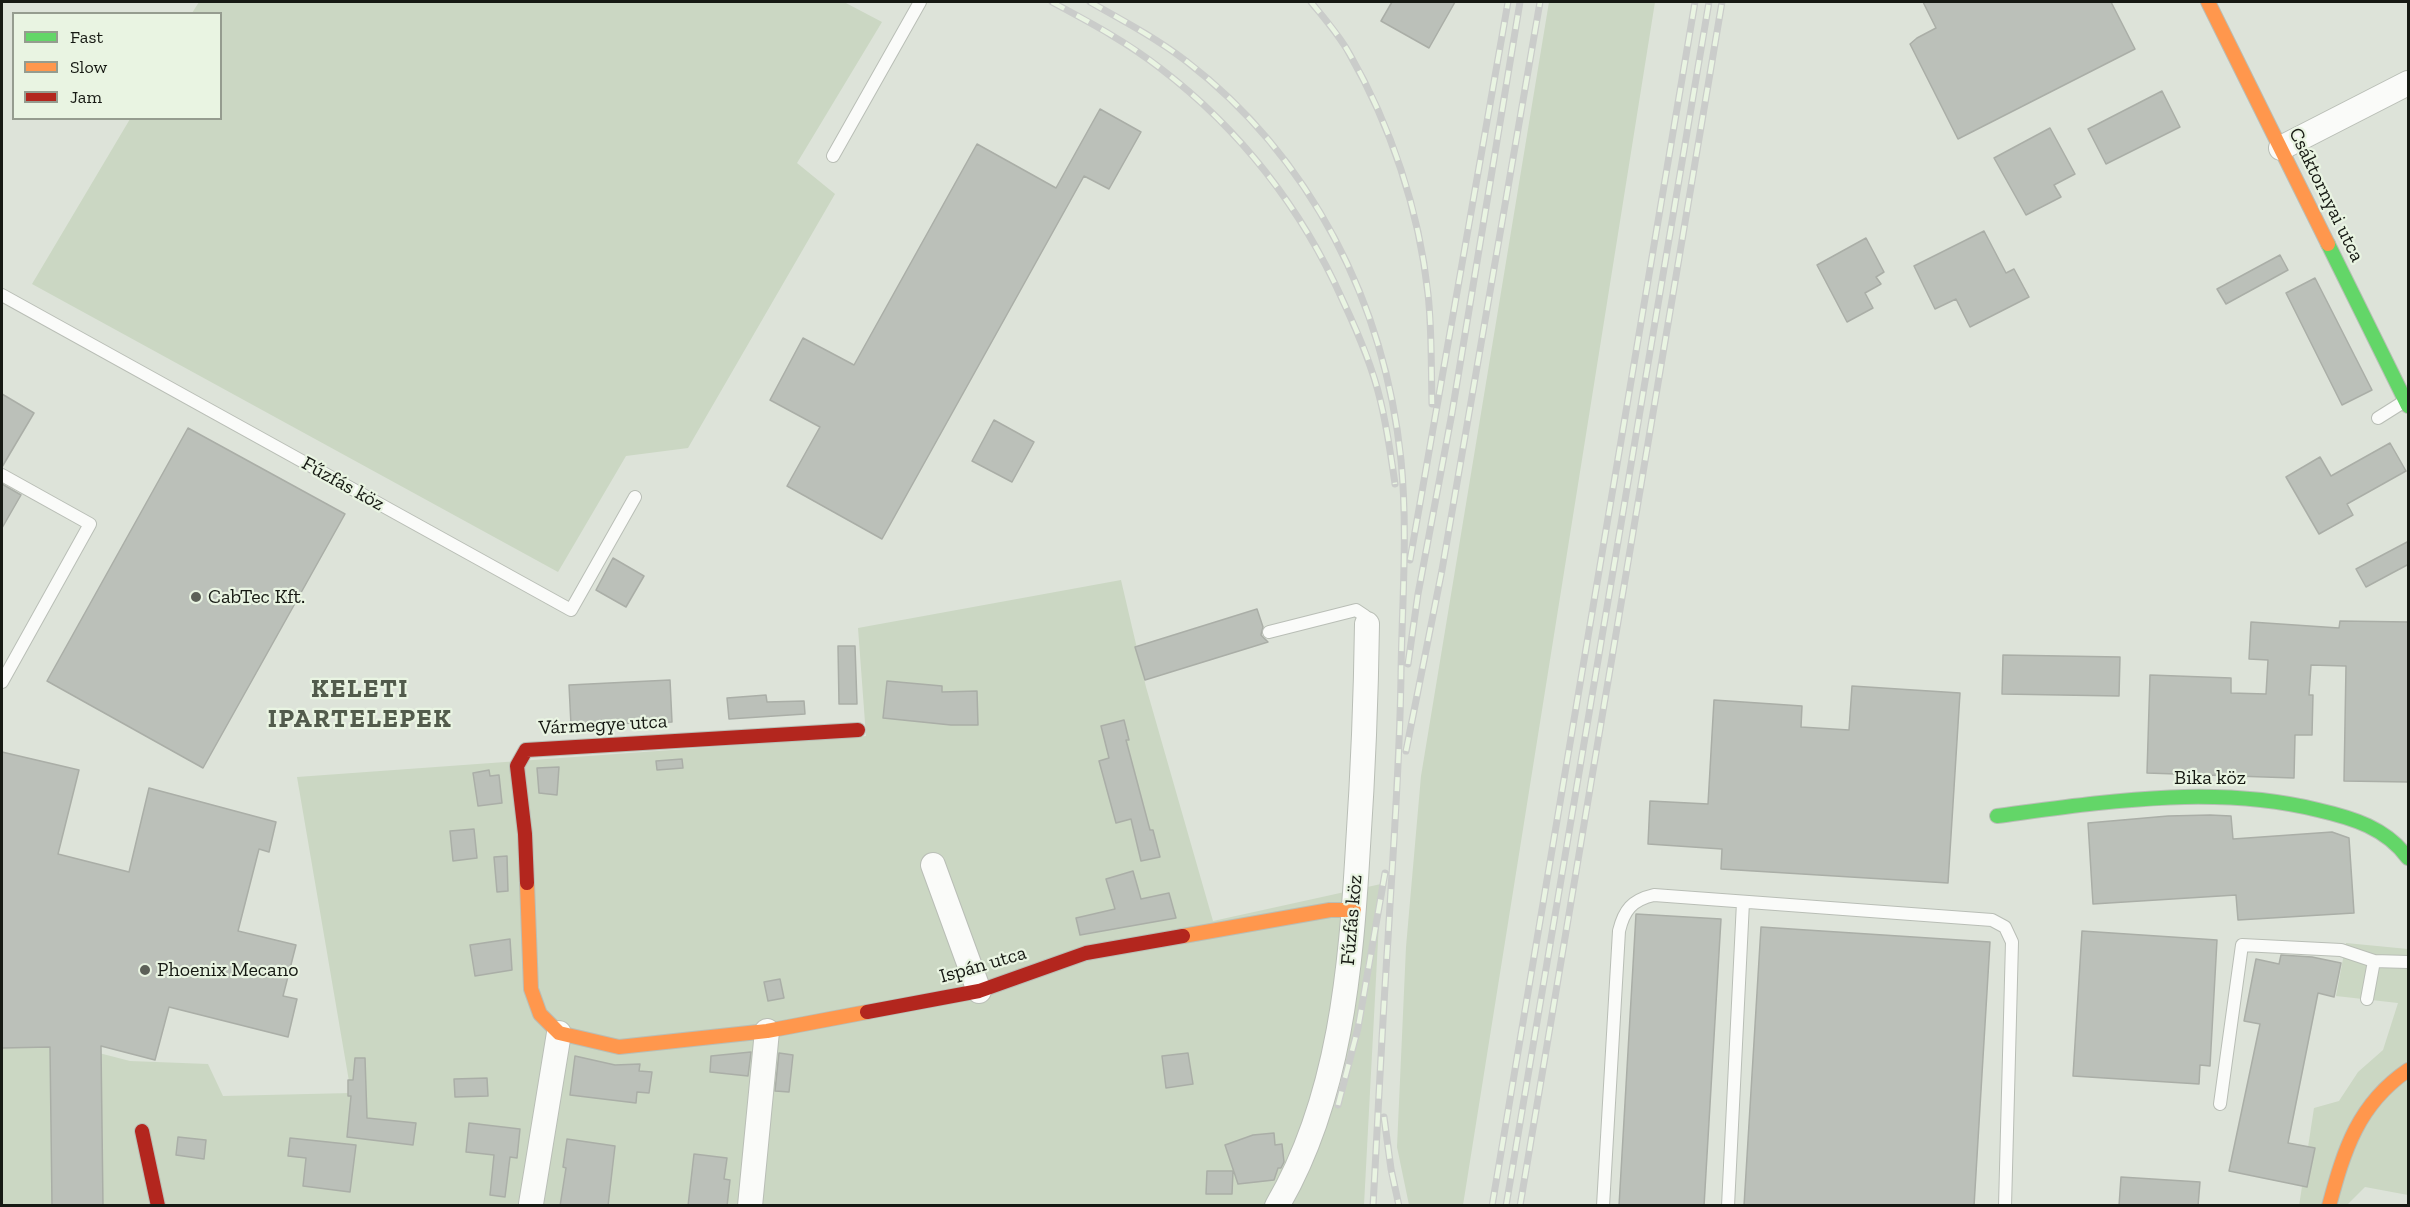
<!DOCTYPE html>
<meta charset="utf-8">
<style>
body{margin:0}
#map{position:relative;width:2410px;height:1207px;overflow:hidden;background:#dde3d9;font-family:"Zilla Slab",serif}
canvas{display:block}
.frame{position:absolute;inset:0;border:3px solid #161913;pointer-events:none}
.legend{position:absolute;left:12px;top:12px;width:210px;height:108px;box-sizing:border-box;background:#e9f4e2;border:2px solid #959c8f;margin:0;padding:8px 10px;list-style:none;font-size:18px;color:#161913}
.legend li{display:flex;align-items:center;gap:12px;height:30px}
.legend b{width:30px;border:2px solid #959c8f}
</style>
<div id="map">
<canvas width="2410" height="1207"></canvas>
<div class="frame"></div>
<ul class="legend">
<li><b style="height:8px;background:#63d668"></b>Fast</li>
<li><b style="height:8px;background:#ff974d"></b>Slow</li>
<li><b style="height:8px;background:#b3261e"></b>Jam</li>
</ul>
</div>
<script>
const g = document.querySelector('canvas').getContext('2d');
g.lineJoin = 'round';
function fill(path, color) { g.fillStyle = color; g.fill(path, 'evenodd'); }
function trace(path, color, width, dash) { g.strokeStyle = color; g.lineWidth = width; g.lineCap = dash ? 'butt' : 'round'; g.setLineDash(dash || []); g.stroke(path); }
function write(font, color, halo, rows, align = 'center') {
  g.font = font + ' "Zilla Slab",serif'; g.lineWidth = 4.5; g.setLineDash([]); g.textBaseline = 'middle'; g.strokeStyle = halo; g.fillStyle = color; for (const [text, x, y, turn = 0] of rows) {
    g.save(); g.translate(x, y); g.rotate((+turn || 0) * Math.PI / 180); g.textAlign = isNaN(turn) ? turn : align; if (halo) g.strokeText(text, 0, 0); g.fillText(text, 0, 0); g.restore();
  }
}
const green = new Path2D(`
 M199,2H844L882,22L797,163L835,194L688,448L626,456L558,572L32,284L130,119L220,118V14L192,13Z
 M1549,2H1655L1463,1205H1409L1397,1147L1406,947L1421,776Z
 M1121,580L1146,687L1213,921L1381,884L1364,1205H2V1028L130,1061L208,1064L223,1096L351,1093L297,777L866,736L858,628Z
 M2346,943L2408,949V1195L2365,1187L2347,1205L2299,1206L2314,1108L2339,1101L2358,1072L2383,1050L2398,1003L2336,996Z`);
const building = new Path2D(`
 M1392,2H1455L1429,48L1381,21Z
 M1923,2H2111L2135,49L1958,139L1910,44L1917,38L1936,28Z
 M2162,91L2180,127L2106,164L2088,129Z
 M1100,109L1141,132L1109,189L1084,176L882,539L787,486L820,427L770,400L803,338L854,365L977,144L1056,188Z
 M2050,128L2075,174L2054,185L2061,197L2026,215L1994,158Z
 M1984,231L2006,273L2014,269L2029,297L1970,327L1956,299L1935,309L1914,266Z
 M1866,238L1884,272L1876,277L1881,284L1865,293L1873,308L1847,322L1817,265Z
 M2280,255L2288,270L2226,304L2217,289Z
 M2315,278L2372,390L2342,405L2286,293Z
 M2,394L34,413L2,467Z
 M994,420L1034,442L1012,482L972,461Z
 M188,428L345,514L203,768L47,681Z
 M2390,443L2406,471L2347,504L2353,515L2319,534L2286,477L2320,457L2331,476Z
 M2,484L21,495L2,528Z
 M2409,541V564L2366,587L2356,569Z
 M613,558L644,576L626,607L596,590Z
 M1257,609L1263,627L1261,635L1268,642L1145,680L1135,647Z
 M2340,621L2409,622V782L2344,781L2346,666L2311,665L2309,695H2313L2312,735H2295L2294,778L2147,773L2150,675L2231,678V693L2266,694L2268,660L2249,659L2251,622L2339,628Z
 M838,646H855L857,704H839Z
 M2003,655L2120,657L2119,696L2002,694Z
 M670,680L672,722L571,725L569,685Z
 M887,681L942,686V692L977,691L978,725H951L883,718Z
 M1852,686L1960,693L1948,883L1721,869L1722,849L1648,844L1650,801L1708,804L1714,700L1802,706L1801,727L1849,730Z
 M766,695L767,702L804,701L805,714L729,719L727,698Z
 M1124,720L1129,740H1126L1150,830H1153L1160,857L1141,861L1131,819L1116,823L1099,761L1109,758L1101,726Z
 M2,752L79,770L58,854L129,872L149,788L276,822L269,852L259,849L238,931L296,945L283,996L297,999L288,1037L169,1007L155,1060L101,1046L103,1206H52L50,1047L2,1048Z
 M682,759L683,768L657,770L656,761Z
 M559,767L557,795L539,793L537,768Z
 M489,770L490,776L499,775L502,803L478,806L473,773Z
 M2210,815L2231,816L2233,839L2332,832L2349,838L2354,913L2238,920L2236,895L2093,904L2088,823L2168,816Z
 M474,829L477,858L453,861L450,831Z
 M507,856L508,891L497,892L494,857Z
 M1133,871L1141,899L1169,893L1176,918L1080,935L1076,918L1115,909L1106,879Z
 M1636,914L1721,919L1704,1206H1619Z
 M1761,927L1990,942L1974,1206H1744Z
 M2082,931L2217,940L2210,1066L2200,1065L2199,1084L2073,1076Z
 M510,939L512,970L475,976L470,945Z
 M2281,955L2312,957L2341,963L2334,997L2318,993L2288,1143L2315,1148L2307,1187L2229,1171L2260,1024L2244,1021L2256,959L2279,964Z
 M780,979L784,998L768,1001L764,982Z
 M751,1052L748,1076L710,1072L711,1056Z
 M779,1053L793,1055L789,1092L775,1091Z
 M1188,1053L1193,1084L1166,1088L1162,1056Z
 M575,1056L615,1065L640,1064L639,1071L652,1072L649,1093L637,1092L636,1103L570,1095Z
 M355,1058H365L367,1118L416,1123L413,1145L347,1137L351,1096H348V1080H353Z
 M487,1078L488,1096L455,1097L454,1079Z
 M469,1123L520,1129L517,1158L510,1157L505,1197L490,1195L494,1155L466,1152Z
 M1274,1133L1275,1145L1282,1144L1284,1162L1281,1168H1278L1274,1180L1238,1184L1225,1145L1253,1135Z
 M178,1137L206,1140L204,1159L176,1155Z
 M290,1138L356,1145L350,1192L303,1186L306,1158L288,1156Z
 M567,1139L615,1146L608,1206H560L566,1168L563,1167Z
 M694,1154L727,1158L724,1179L730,1180L727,1206H688Z
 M1207,1171H1233L1232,1194H1206Z
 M2121,1177L2200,1182L2198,1206H2119Z`);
const lane = new Path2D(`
 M833,156L920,2
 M2,295L571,610L635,497
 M2378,418L2405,401
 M2,475L90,524L2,682
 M1269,632L1356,610L1365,616L1367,624
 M2367,999L2374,961
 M2220,1104L2242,945L2341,950L2374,961L2408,962
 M1603,1206L1619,931C1624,910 1632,900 1654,895L1992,920L2005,927L2012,942L2005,1206
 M1728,1206L1743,902`);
const street = new Path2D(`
 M2281,148L2408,83
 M933,865L979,991
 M531,1204L559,1033
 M750,1206L767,1031
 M1277,1206C1340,1099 1351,967 1358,846C1363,772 1366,698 1367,624`);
const fast = new Path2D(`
 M2328,244L2408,406
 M1997,816C2103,802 2212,784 2318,810C2353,818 2386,828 2408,858`);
const slow = new Path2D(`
 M2208,2L2328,244
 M527,883L531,989L540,1014L559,1033L619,1047L767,1031L867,1012
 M1183,936L1330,910H1354
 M2329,1206C2344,1150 2358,1104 2408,1070`);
const jam = new Path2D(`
 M527,883L525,834L517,766L526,750L858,730
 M867,1012L979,991L1086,953L1183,936
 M142,1131L158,1206`);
const rail = new Path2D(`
 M1052,2C1089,22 1127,42 1160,68C1241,130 1302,209 1343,301C1358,333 1372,365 1380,399C1387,427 1391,456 1395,484
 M1090,2C1122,20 1156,38 1186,61C1311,157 1385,304 1401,460C1408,531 1402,602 1401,673C1400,762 1393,851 1388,939C1382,1028 1378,1117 1373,1206
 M1311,2C1324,18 1339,35 1349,53C1391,126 1419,210 1428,294C1432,330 1431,367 1432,404
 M1410,560L1508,2
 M1408,664L1418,594L1452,413L1520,2
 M1406,751L1442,570L1540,2
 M1338,1105L1358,1028L1385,873
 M1384,1117L1391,1169L1399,1206
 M1492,1206L1695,2
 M1506,1206L1709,2
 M1520,1206L1722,2`);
const markers = [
 [196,597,6,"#5c6058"],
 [145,970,6,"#5c6058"]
];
const streetNames = [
 ["Csáktornyai utca",2326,195,64],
 ["Fűzfás köz",343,484,29],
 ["Vármegye utca",603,725,-3],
 ["Bika köz",2210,778],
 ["Fűzfás köz",1352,920,-85],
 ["Ispán utca",983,965,-16]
];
const poiNames = [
 ["CabTec Kft.",208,597],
 ["Phoenix Mecano",157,970]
];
const districtNames = [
 ["KELETI",360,690],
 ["IPARTELEPEK",360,720]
];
fill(green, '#cbd7c3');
fill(building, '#bbc0b9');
trace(building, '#aaaea7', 1.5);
trace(lane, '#b9beb6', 14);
trace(street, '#b9beb6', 26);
trace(fast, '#b9beb6', 16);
trace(slow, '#b9beb6', 16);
trace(jam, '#b9beb6', 16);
trace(lane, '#fafbf9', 12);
trace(street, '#fafbf9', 24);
trace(fast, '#63d668', 14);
trace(slow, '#ff974d', 14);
trace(jam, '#b3261e', 14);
trace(rail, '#caccca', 7);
trace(rail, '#e9f4e2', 4.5, [14]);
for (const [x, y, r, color] of markers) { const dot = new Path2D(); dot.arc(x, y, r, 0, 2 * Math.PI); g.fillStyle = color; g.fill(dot); trace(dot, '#e9f4e2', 2); }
write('20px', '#161913', '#e9f4e2', streetNames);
write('20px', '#161913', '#e9f4e2', poiNames, 'left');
g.letterSpacing = '1.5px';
write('bold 26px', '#525b4c', '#e9f4e2', districtNames);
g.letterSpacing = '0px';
</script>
